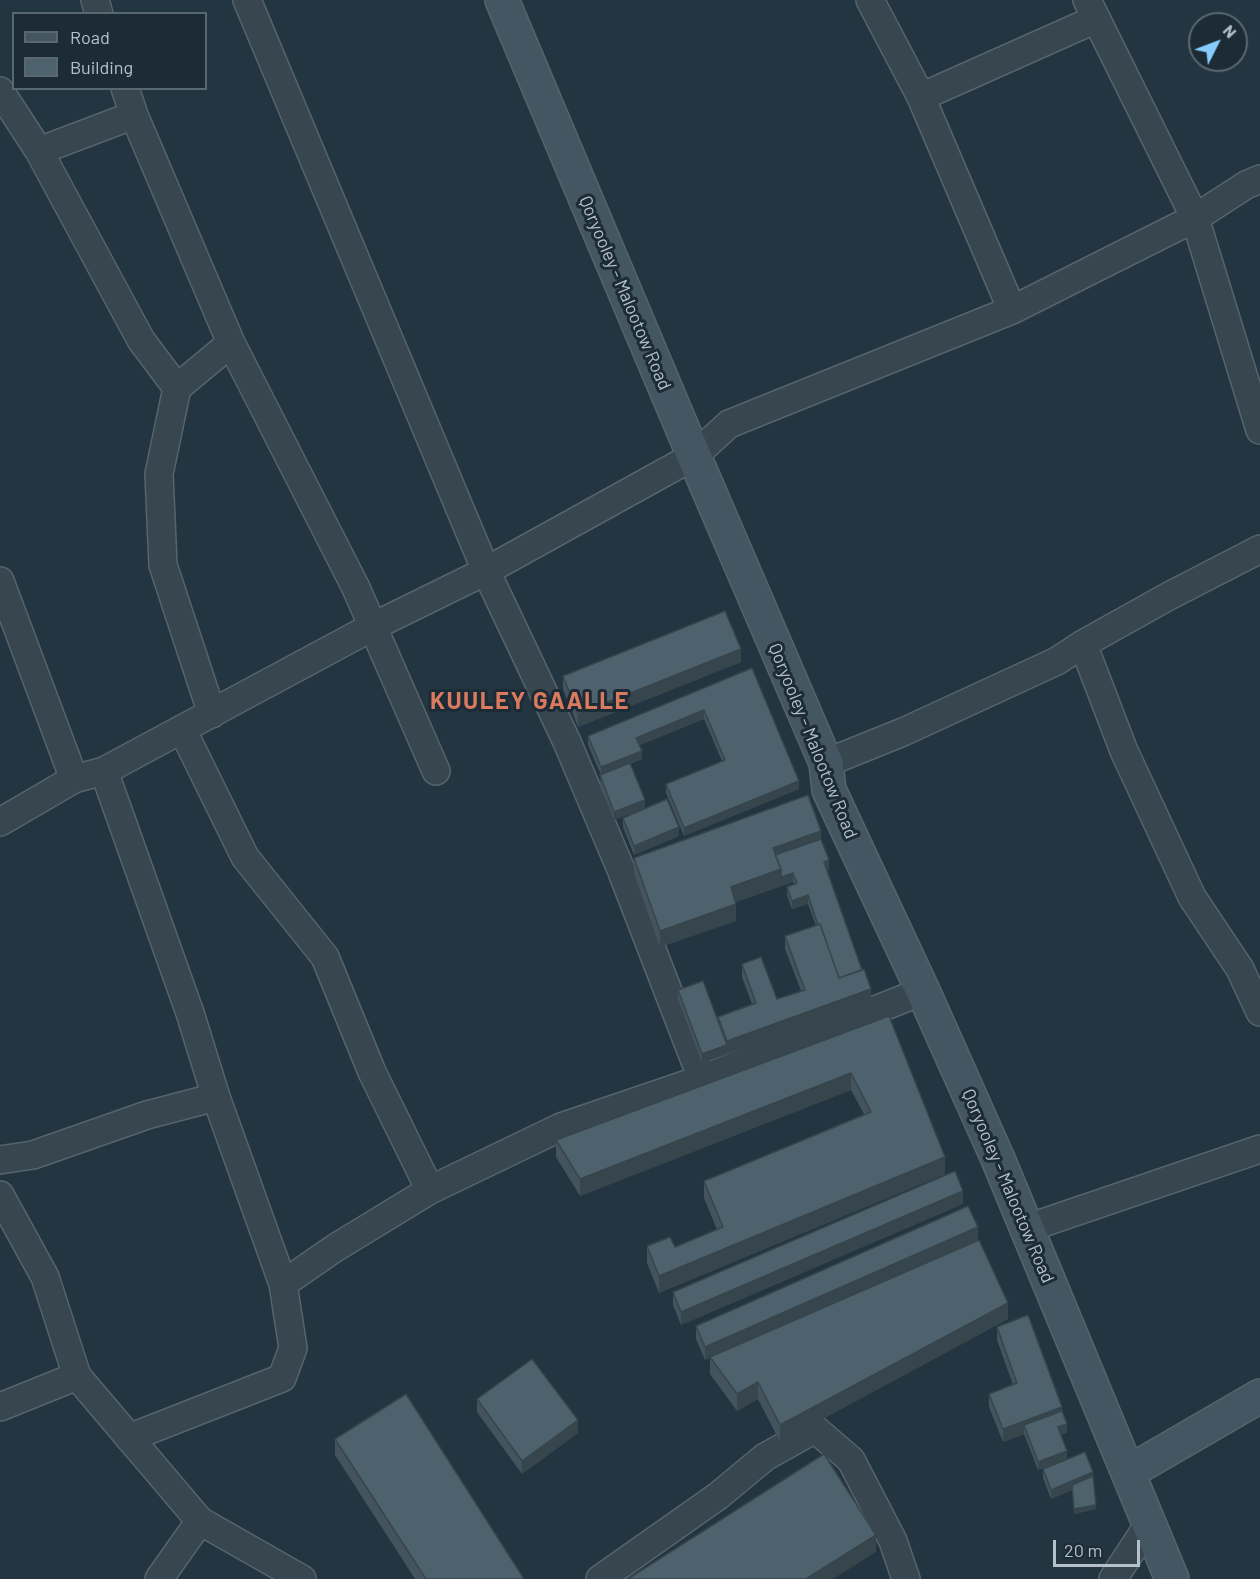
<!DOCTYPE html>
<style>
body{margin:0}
#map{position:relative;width:1260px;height:1579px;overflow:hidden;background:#233540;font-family:Barlow,sans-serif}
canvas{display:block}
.legend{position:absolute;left:12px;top:12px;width:195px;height:78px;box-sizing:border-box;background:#1c2b35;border:2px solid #596771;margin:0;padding:8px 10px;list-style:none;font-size:18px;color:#b4c1ca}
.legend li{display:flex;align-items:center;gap:12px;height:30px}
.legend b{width:30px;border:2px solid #596771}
.north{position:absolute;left:1188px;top:12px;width:60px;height:60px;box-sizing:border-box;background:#1c2b35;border:2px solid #596771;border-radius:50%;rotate:48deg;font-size:16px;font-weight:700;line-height:24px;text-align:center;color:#b4c1ca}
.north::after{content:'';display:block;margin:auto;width:21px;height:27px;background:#87ccfc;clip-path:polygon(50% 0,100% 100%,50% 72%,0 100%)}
.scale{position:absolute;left:1053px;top:1540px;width:87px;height:27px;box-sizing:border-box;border:3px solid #b4c1ca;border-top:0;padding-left:8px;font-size:18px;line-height:21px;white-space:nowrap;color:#b4c1ca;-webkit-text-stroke:4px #1c2b35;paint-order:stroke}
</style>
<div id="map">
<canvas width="1260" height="1579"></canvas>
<ul class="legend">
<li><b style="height:8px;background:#455663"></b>Road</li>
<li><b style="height:16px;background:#4e626d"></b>Building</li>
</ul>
<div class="north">N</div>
<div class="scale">20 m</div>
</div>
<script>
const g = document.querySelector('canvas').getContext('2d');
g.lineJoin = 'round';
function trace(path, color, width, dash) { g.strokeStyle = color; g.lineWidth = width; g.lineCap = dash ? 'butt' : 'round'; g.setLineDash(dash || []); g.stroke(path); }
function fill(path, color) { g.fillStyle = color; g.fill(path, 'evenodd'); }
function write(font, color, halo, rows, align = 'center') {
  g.font = font + ' Barlow,sans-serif'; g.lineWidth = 6; g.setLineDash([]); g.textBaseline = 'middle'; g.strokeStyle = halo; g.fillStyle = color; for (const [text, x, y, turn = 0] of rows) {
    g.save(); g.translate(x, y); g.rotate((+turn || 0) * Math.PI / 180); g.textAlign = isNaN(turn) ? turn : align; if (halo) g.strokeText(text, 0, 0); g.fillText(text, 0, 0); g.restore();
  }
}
const street = new Path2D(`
 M95,0L99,14
 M247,0L486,571L567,742L622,872L702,1079
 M870,0L921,97L1096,19
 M1087,0L1195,218L1260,430
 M125,88L134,115L231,343L356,588L436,771
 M0,91L39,151L141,340L177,388
 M921,97L1012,310
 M39,151L134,115
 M0,581L74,779
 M1083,644L1124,751L1192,897L1240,969L1260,1012
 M212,714L163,565L159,474L177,388L231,343
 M182,729L245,857L325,957L372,1072L430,1190
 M826,763L903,732L1057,661L1083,644L1169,596L1260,549
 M104,771L190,1013L216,1097L283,1284L293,1348L282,1378L129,1438
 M0,822L74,779L104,771L372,627L486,571L694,456L729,424L1012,310L1195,218L1246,185L1260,179
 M0,1160L33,1155L147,1115L216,1097
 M0,1195L45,1277L77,1376
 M1025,1229L1260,1149
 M283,1284L335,1248L430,1190L561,1127L702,1079L923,991
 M0,1407L77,1376L200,1521L302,1579
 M159,1579L200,1521
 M600,1579L718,1496L765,1457L815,1429L851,1460L893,1541L906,1579
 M1113,1579L1149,1524`);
const secondary = new Path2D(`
 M502,0L694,456L826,763L829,790L923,991L998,1159L1172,1579
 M1129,1472L1260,1396`);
const wall = new Path2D(`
 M741,662L578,727L563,689V676Z
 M752,668L799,789L684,836L666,793V784L722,761L704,719L639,745L642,759L630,764L614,820L600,784L601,775L588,745V736Z
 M623,818L679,836L634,855L623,827Z
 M821,839L829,869L827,870L871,1002L702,1063L678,999V990L718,1021V1017L752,1004L742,977V964L777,999L801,991L785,949V936L816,926L808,904L792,909L787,895V887L794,884L793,882L736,902V921L660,947L634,874V858Z
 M889,1016L945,1174L659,1293L647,1263V1246L675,1247L717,1230L704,1198V1181L864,1114L851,1090L580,1196L556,1157V1140Z
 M963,1204L681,1325L673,1305V1292Z
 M978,1240L1008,1319L780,1442L758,1399L737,1411L710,1374V1358L705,1360L696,1339V1326Z
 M997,1327L1062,1411L1067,1433L1061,1434L1067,1459L1093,1472L1096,1509L1074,1514L1072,1490L1051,1499L1043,1478V1469L1054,1465L1038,1470L1024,1434L1003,1442L989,1407V1394L1013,1385L997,1340Z
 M477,1399L578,1433L522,1474L477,1412Z
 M335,1439L524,1579H415L335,1455Z`);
const shadedWall = new Path2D(`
 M741,649V662L578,727V714Z
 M704,710V719L636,747V738Z
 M642,751V759L601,776V767Z
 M799,781V789L684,836V828Z
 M645,800V809L614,820V812Z
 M679,827V836L634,855V846Z
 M821,831V848L776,864L773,848Z
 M829,860V869L824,871V862Z
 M781,869L793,873V882L731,904V887Z
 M808,895V904L792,909V901Z
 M736,904V921L660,947V931Z
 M871,989V1002L727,1054V1041Z
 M727,1045V1054L702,1063V1054Z
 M851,1073V1090L580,1196V1179Z
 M945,1157V1174L659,1293V1276Z
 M963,1191V1204L681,1325V1312Z
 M978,1227V1240L705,1360V1347Z
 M1008,1303V1319L780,1442V1425Z
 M758,1382V1399L737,1411V1394Z
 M1062,1407V1420L1024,1425V1434L1003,1442V1429Z
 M578,1420V1433L522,1474V1461Z
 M1067,1424V1433L1058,1436V1427Z
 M1067,1451V1460L1038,1470V1462Z
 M1093,1472V1481L1051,1499V1490Z
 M1096,1505V1509L1074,1514V1509Z
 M876,1535V1552L833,1579H806Z`);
const building = new Path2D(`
 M725,611L741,649L578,714L563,676Z
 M752,668L799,781L684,828L666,784L725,760L704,710L636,738L642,751L601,767L588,736Z
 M630,763L645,800L614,812L600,775Z
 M808,795L821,831L773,848L781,869L731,887L736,904L660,931L634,858Z
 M667,799L679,827L634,846L623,818Z
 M821,839L829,860L824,862L862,970L839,978L820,924L818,925L808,895L792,901L787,887L797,883L793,873L781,877V869L775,855Z
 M820,924L839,978L864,969L871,989L727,1041L718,1017L756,1003L742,964L761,957L777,999L805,990L785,936Z
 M703,981L727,1045L702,1054L678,990Z
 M889,1016L945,1157L659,1276L647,1246L670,1237L675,1247L723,1227L704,1181L871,1112L851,1073L580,1179L556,1140Z
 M955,1171L963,1191L681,1312L673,1292Z
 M968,1206L978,1227L705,1347L696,1326Z
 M979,1240L1008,1303L780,1425L758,1382L737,1394L710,1357Z
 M1028,1315L1062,1407L1003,1429L989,1394L1017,1383L997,1327Z
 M532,1359L578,1420L522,1461L477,1399Z
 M406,1394L524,1579H426L335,1439Z
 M1062,1411L1067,1424L1058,1427L1067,1451L1038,1462L1024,1425Z
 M1085,1452L1093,1472L1051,1490L1043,1469Z
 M824,1454L876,1535L806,1579H628Z
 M1093,1476L1096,1505L1074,1509L1072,1485Z`);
const streetNames = [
 ["Qoryooley - Malootow Road",625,293,67],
 ["Qoryooley - Malootow Road",813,741,68],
 ["Qoryooley - Malootow Road",1008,1186,67]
];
const districtNames = [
 ["KUULEY GAALLE",530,701]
];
trace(street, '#55646d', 30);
trace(secondary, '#55646d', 36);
trace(street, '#38464f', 27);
trace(secondary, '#455663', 33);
fill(wall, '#43545e');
fill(shadedWall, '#37454c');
fill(building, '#4e626d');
trace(building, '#37454c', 1.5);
write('18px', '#b4c1ca', '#1c2b35', streetNames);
g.letterSpacing = '1.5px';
write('bold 24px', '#da7b5f', '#1c2b35', districtNames);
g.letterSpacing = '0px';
</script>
